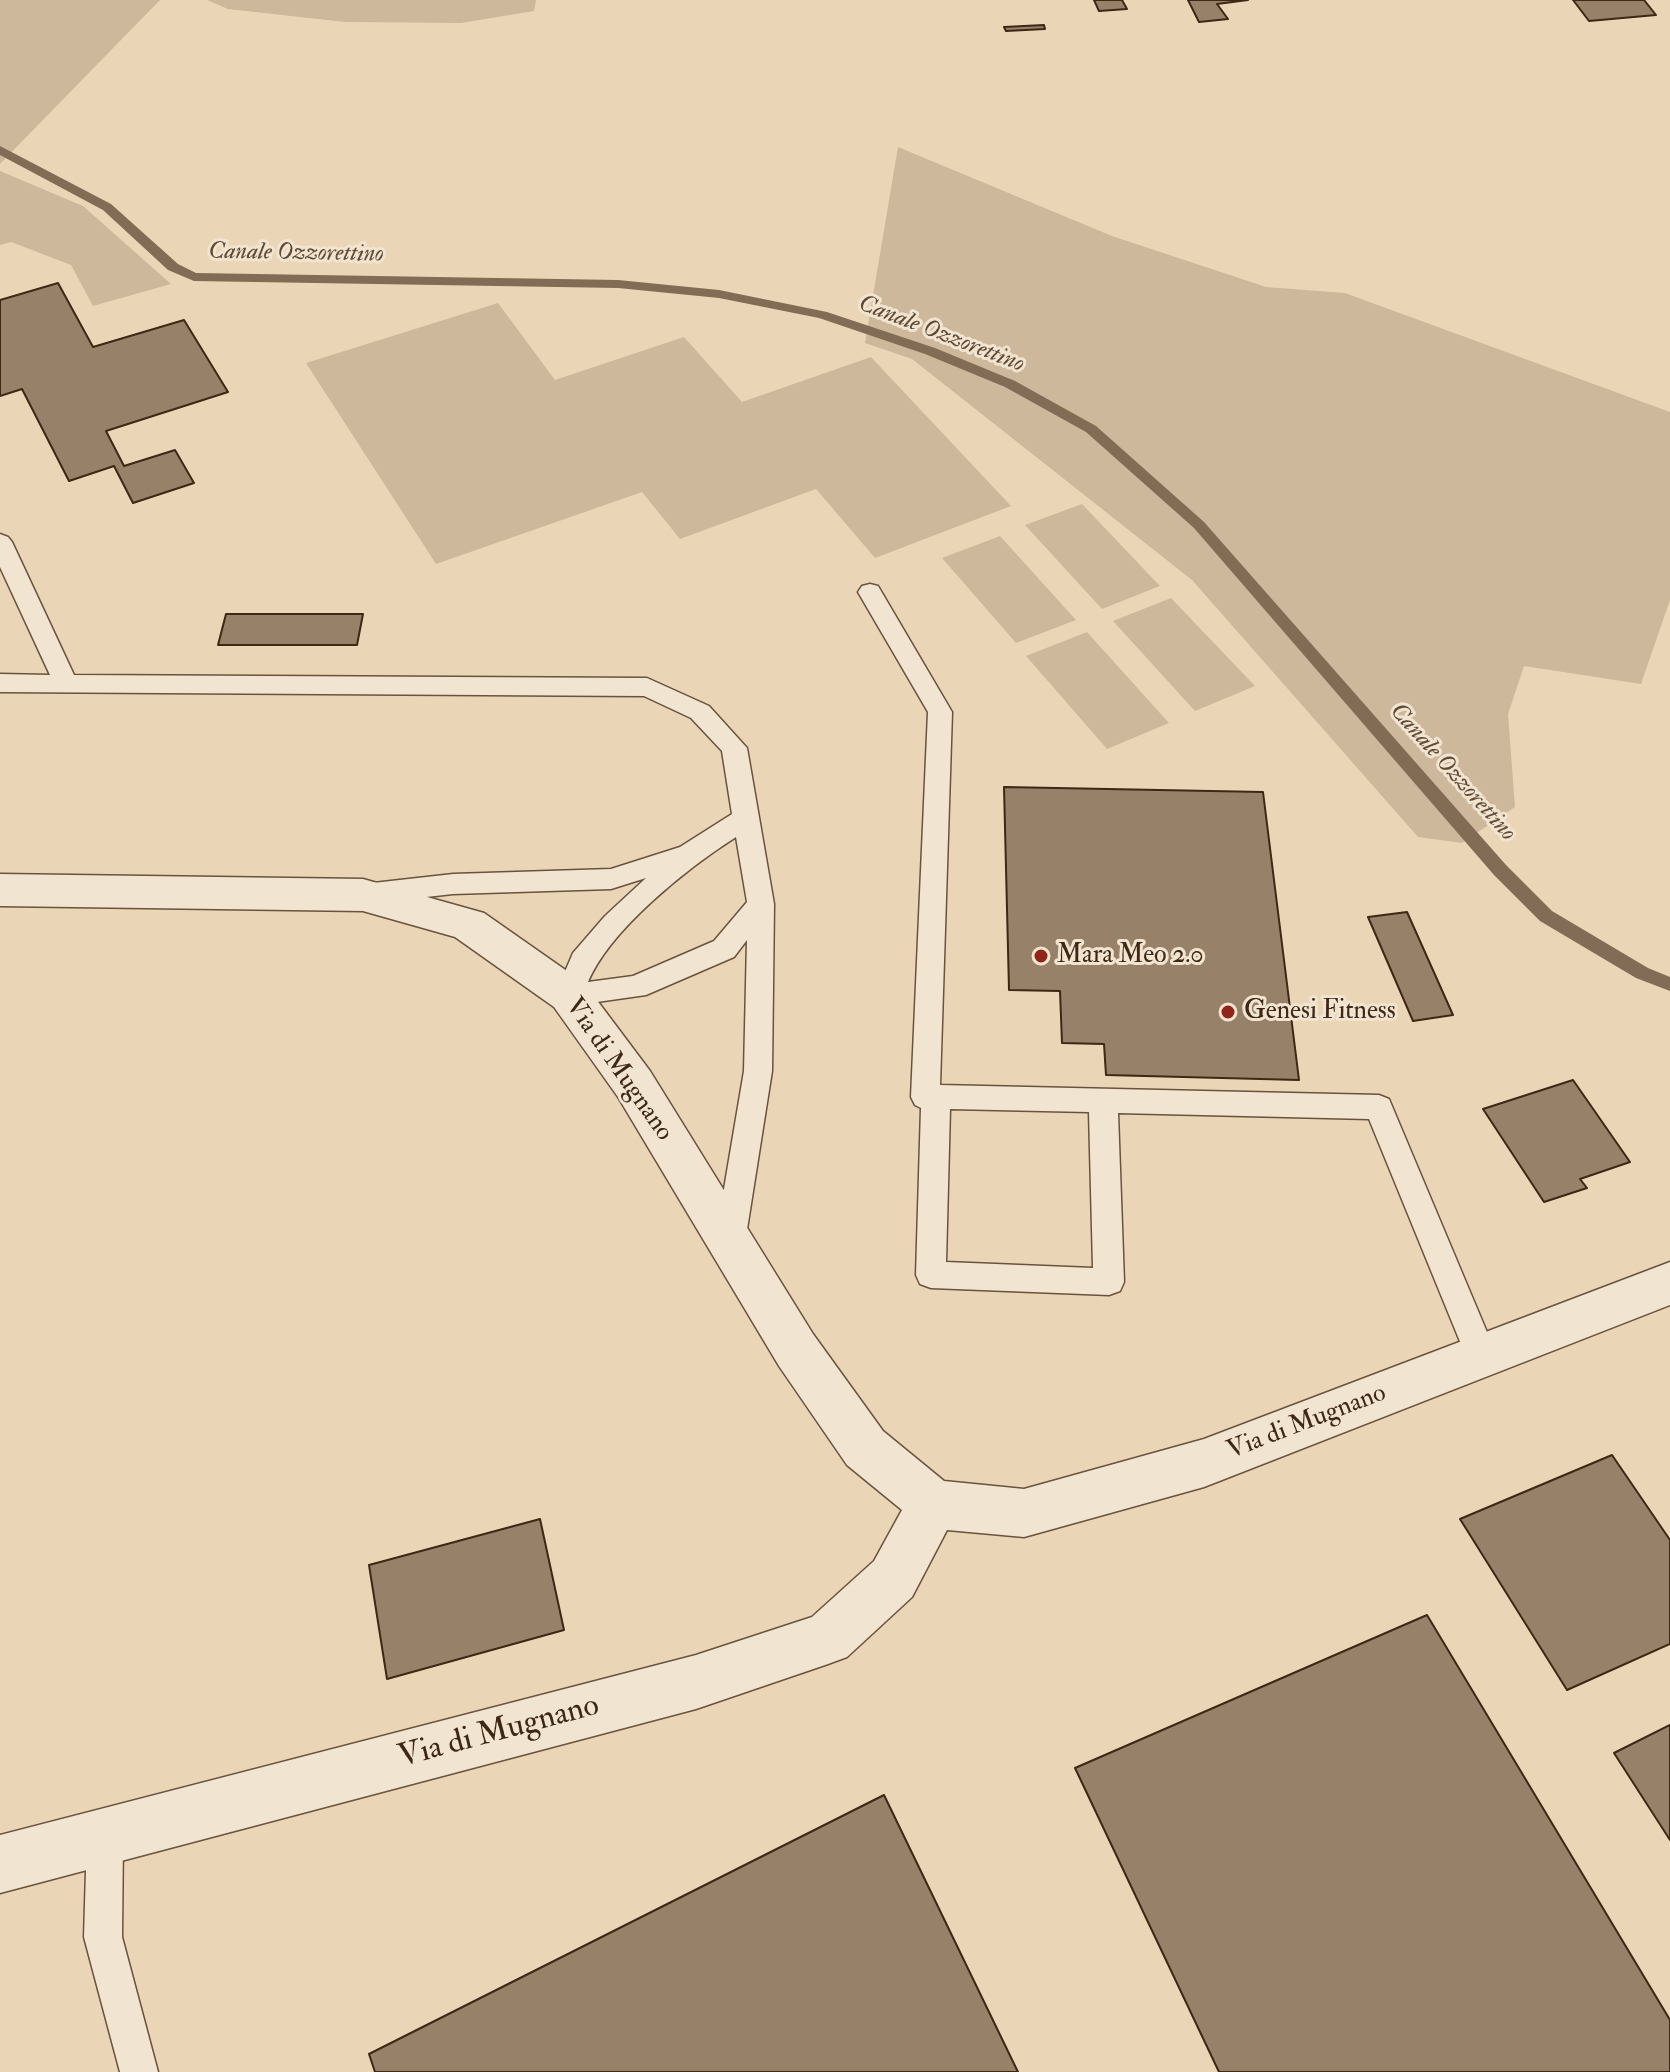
<!DOCTYPE html>
<style>
body{margin:0}
canvas{display:block;background:#ead6b7}
</style>
<canvas width="1670" height="2072"></canvas>
<script>
const g = document.querySelector('canvas').getContext('2d');
g.lineJoin = 'round';
function fill(path, color) { g.fillStyle = color; g.fill(path, 'evenodd'); }
function trace(path, color, width, dash) { g.strokeStyle = color; g.lineWidth = width; g.lineCap = dash ? 'butt' : 'round'; g.setLineDash(dash || []); g.stroke(path); }
function write(font, color, halo, rows, align = 'center') {
  g.font = font + ' "IM FELL Double Pica",serif'; g.lineWidth = 6; g.setLineDash([]); g.textBaseline = 'middle'; g.strokeStyle = halo; g.fillStyle = color; for (const [text, x, y, turn = 0] of rows) {
    g.save(); g.translate(x, y); g.rotate((+turn || 0) * Math.PI / 180); g.textAlign = isNaN(turn) ? turn : align; if (halo) g.strokeText(text, 0, 0); g.fillText(text, 0, 0); g.restore();
  }
}
const green = new Path2D(`
 M0,0H160L0,164Z
 M207,0H536L534,11L461,23L345,22L228,9Z
 M898,147L1112,236L1266,287L1345,293L1670,412V600L1641,684L1524,666L1508,714L1515,807L1462,843L1418,837L1192,580L912,359L865,343Z
 M0,171L83,206L171,284L93,306L71,265L11,242L0,245Z
 M498,303L555,380L684,337L742,402L871,357L1011,506L875,558L816,489L680,539L642,492L436,564L306,363Z
 M1082,504L1160,586L1102,609L1025,525Z
 M1000,536L1076,620L1016,643L942,558Z
 M1171,598L1255,686L1195,711L1113,621Z
 M1087,632L1169,723L1107,749L1026,656Z`);
const stream = new Path2D(`
 M0,146L111,204L178,264L196,273L618,280L719,290L827,312L935,348L1015,381L1096,426L1204,522L1506,865L1552,911L1648,968L1670,977V991L1636,978L1540,921L1494,875L1194,528L1086,432L1005,387L925,354L819,318L719,298L618,288L194,281L168,270L103,210L0,155Z`);
const building = new Path2D(`
 M1094,0H1122L1127,9L1099,11Z
 M1188,0H1248L1217,4L1228,19L1199,22Z
 M1573,0H1644L1656,15L1589,21Z
 M1044,25L1045,29L1006,31L1004,27Z
 M58,283L93,347L184,320L228,392L106,431L124,466L175,450L194,483L133,503L114,466L69,481L22,389L0,396V300Z
 M226,614H363L357,645H218Z
 M1004,787L1263,792L1299,1080L1106,1075L1104,1044L1062,1043L1060,991L1009,990Z
 M1407,912L1453,1015L1413,1021L1368,917Z
 M1573,1080L1630,1162L1580,1179L1587,1188L1544,1202L1483,1109Z
 M1612,1455L1670,1540V1644L1567,1690L1460,1519Z
 M540,1519L564,1630L387,1679L369,1565Z
 M1427,1615L1670,2020V2072H1219L1075,1768Z
 M1670,1725V1840L1614,1753Z
 M884,1795L1018,2072H375L369,2054Z`);
const service = new Path2D(`
 M0,534L8,537L12,542L74,675L647,678L709,706L747,748L774,904L772,1071L745,1242L741,1251L730,1255L719,1251L715,1242L744,1071L747,940L734,957L646,995L569,1006L559,1003L555,995L573,953L605,916L646,878L611,889L453,894L364,904L355,901L351,894L355,887L364,884L453,874L611,869L680,847L732,814L722,751L691,718L644,696L0,692V674L50,675L0,567ZM736,837L747,902L714,941L633,976L588,982C610,929 689,867 736,837Z
 M870,584L878,586L952,712L940,1085L1379,1095L1389,1099L1497,1356L1492,1366L1481,1370L1470,1366L1369,1119L1118,1113L1124,1282L1120,1291L1109,1295L931,1288L920,1284L916,1275L921,1108L915,1105L911,1097L928,712L858,592L862,586ZM950,1109L1089,1112L1093,1268L946,1262Z
 M105,1819L118,1824L123,1837L122,1937L158,2072H120L84,1937L87,1837L92,1824Z`);
const minor = new Path2D(`
 M0,874L363,879L484,913L584,983L650,1071L813,1334L883,1431L944,1481L1024,1489L1204,1439L1670,1262V1305L1204,1487L1024,1537L947,1530L912,1597L847,1657L828,1664L696,1709L0,1893V1835L696,1655L812,1617L874,1561L902,1510L847,1465L779,1366L618,1097L554,1007L455,937L363,911L0,906Z`);
const markers = [
 [1041,956,8,"#8f2418"],
 [1228,1012,8,"#8f2418"]
];
const farWaternames = [
 ["Canale Ozzorettino",296,254,1],
 ["Canale Ozzorettino",941,335,21],
 ["Canale Ozzorettino",1452,773,48]
];
const poiNames = [
 ["Mara Meo 2.0",1057,956],
 ["Genesi Fitness",1244,1012]
];
const streetNames = [
 ["Via di Mugnano",618,1070,55],
 ["Via di Mugnano",1307,1423,-21]
];
const nearStreetnames = [
 ["Via di Mugnano",499,1733,-15]
];
fill(green, '#cdb89b');
fill(stream, '#826c55');
fill(building, '#978269');
trace(building, '#3e2715', 2);
trace(service, '#69533e', 3);
trace(minor, '#69533e', 3);
fill(service, '#f1e4d0');
fill(minor, '#f1e4d0');
for (const [x, y, r, color] of markers) { const dot = new Path2D(); dot.arc(x, y, r, 0, 2 * Math.PI); g.fillStyle = color; g.fill(dot); trace(dot, '#f1e4d0', 3); }
write('italic 24px', '#604a35', '#f1e4d0', farWaternames);
write('26px', '#3e2715', '#f1e4d0', poiNames, 'left');
write('26px', '#3e2715', '#f1e4d0', streetNames);
write('32px', '#3e2715', '#f1e4d0', nearStreetnames);
</script>
